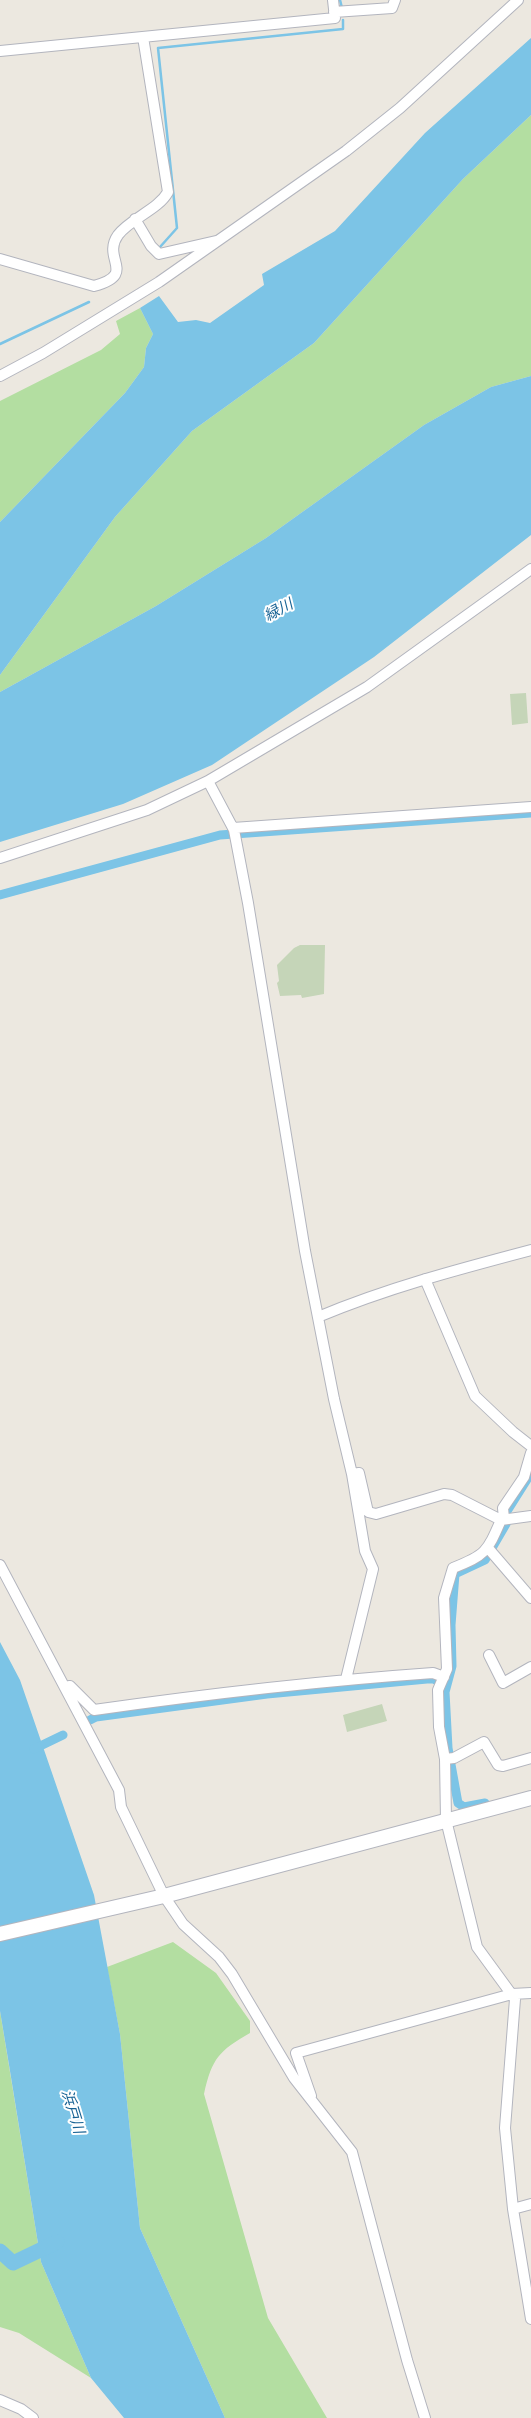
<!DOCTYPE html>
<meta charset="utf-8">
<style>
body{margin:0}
canvas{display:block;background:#ece8e0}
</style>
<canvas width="531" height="2418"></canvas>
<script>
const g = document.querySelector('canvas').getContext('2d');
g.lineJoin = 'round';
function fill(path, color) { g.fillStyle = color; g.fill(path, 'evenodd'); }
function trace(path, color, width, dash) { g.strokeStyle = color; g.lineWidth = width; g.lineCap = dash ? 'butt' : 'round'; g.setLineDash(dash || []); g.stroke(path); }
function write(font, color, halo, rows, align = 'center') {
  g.font = font + ' Roboto,"Noto Sans JP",sans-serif'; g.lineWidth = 4; g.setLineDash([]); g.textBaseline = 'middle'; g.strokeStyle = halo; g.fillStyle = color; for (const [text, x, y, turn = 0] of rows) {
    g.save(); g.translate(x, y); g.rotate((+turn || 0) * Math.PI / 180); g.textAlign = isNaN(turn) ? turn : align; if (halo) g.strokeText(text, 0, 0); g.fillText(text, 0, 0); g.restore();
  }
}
const green = new Path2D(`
 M531,115V376L491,387L424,425L266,538L156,606L0,692V675L115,517L192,431L314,343L463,179Z
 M140,308L153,334L146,348L144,367L125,393L0,522V401L101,350L120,334L116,321Z
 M173,1942L216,1973L250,2021V2033C219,2051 212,2058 204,2094L268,2318L327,2418H225L140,2228L120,2034L107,1967Z
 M0,2011L41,2262L91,2378L19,2333L0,2327Z`);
const cemetery = new Path2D(`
 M526,693L528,723L512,725L510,694Z
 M300,945H325L324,994L302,998L301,995L280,996L277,983L279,981L277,965L294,948Z
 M382,1704L387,1721L347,1732L343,1715Z`);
const water = new Path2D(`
 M531,38V115L463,179L314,343L192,431L115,517L0,675V522L125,393L144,367L146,348L153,334L140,308L159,296L178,322L196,320L210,323L264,285L262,274L335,231L425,133Z
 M531,376V535L374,657L212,765L123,804L0,842V692L156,606L266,538L424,425L491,387Z
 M0,1642L20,1680L94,1895L120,2034L140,2228L225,2418H124L91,2378L41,2262L9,2065L0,2011Z`);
const stream = new Path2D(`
 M340,0L342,8
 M160,247L177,228L158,48L343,29V20
 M0,344L89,302`);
const canal = new Path2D(`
 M0,895L220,835L531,813
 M507,1511L531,1473
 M90,1720L96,1717L267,1694L427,1679H434L446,1686
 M34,1749L63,1735
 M485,1803L464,1807L458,1803L448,1748L445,1692L452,1666L451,1625L455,1574L485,1560L506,1524`);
const river = new Path2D(`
 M0,2251L13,2263L57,2242`);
const street = new Path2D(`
 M334,12L392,8L395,0
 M0,51L335,18L333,0
 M135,219L151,246L159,254L216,241
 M0,259L94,286C138,274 101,259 118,235C131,218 158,210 168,192L143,37
 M0,376L43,353L159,282L346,151L400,108L518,0
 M208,781L234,830L248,903L305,1251L334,1399L352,1474L365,1551L373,1569L346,1679
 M233,828L531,807
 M0,858L147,810L208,781L367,687L531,569
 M425,1279L475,1396L513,1432L531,1446
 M318,1317C387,1288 459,1269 531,1250
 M352,1474L359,1473L368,1512L376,1514L444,1494L452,1495L501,1520
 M531,1516L501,1520C487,1552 486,1555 453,1568L444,1598L447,1669L438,1690L439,1727L445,1759L446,1820L477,1947L515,1999L505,2128L513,2209L531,2319
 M504,1519L503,1508L524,1477L531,1453
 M488,1548L531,1598
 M0,1565L119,1790L121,1807L164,1896L183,1924L219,1957L232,1974L294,2078L352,2152L407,2360L425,2418
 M489,1655L503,1683L531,1667
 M65,1687L70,1686L94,1710C207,1694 319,1681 433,1673L444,1677
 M445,1759L454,1758L484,1742L498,1765L503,1766L531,1758
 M311,2096L296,2053L512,1994L531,1993
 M513,2209L531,2204
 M0,2400L21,2409L33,2418`);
const secondary = new Path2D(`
 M0,1934L164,1896L531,1798`);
const waterNames = [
 ["緑川",279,611,-28],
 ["浜戸川",72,2112,73]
];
fill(green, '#b3dea1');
fill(cemetery, '#c5d5b8');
fill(water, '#7cc4e6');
trace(stream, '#7cc4e6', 2.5);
trace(canal, '#7cc4e6', 9);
trace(river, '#7cc4e6', 15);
trace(street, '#b3b5be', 12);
trace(secondary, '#b3b5be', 16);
trace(street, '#fff', 10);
trace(secondary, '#fff', 14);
write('italic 15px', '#186394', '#fff', waterNames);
</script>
